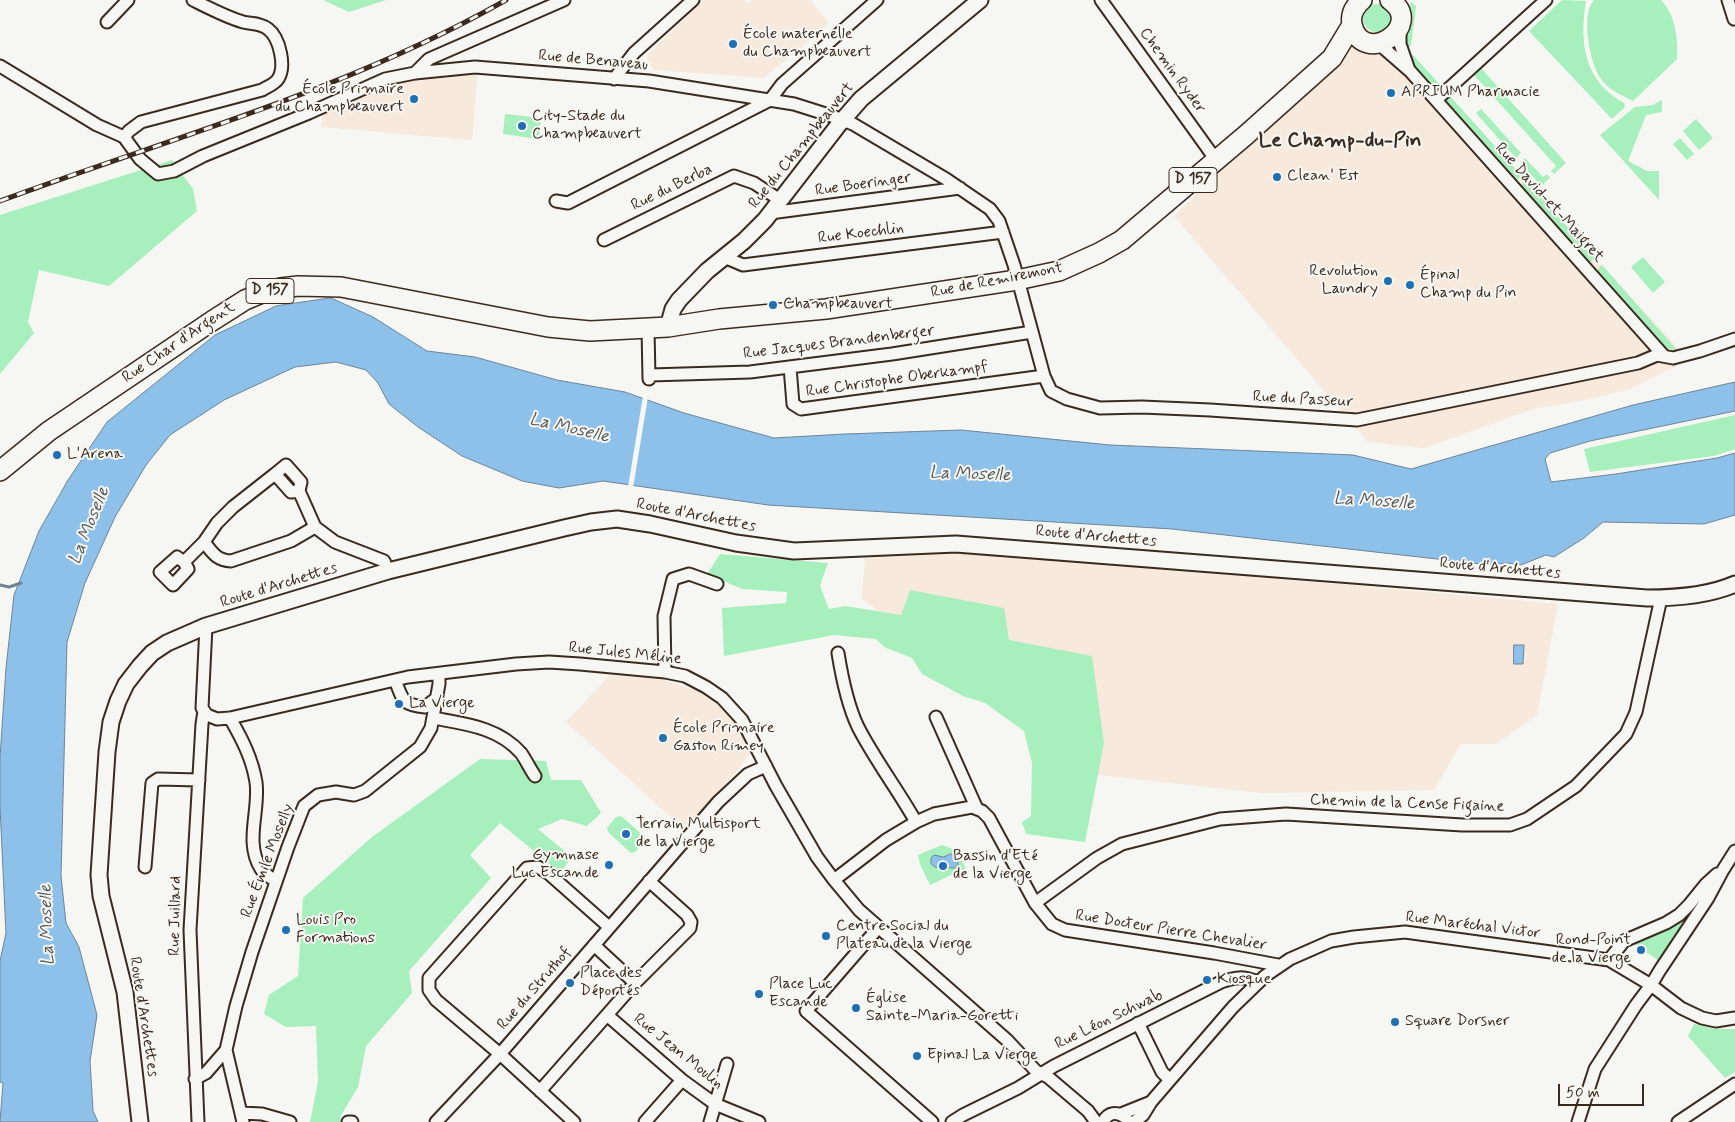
<!DOCTYPE html>
<meta charset="utf-8">
<style>
body{margin:0}
#map{position:relative;width:1735px;height:1122px;overflow:hidden;background:#f6f6f2;font-family:Mynerve,sans-serif}
canvas{display:block}
.scale{position:absolute;left:1558px;top:1084px;width:86px;height:22px;box-sizing:border-box;border:2px solid #3b2a1e;border-top:0;padding-left:6px;font-size:15px;line-height:18px;white-space:nowrap;color:#3b2a1e;-webkit-text-stroke:4px #f6f6f2;paint-order:stroke}
</style>
<div id="map">
<canvas width="1735" height="1122"></canvas>
<div class="scale">50 m</div>
</div>
<script>
const g = document.querySelector('canvas').getContext('2d');
g.lineJoin = 'round';
function fill(path, color) { g.fillStyle = color; g.fill(path, 'evenodd'); }
function trace(path, color, width, dash) { g.strokeStyle = color; g.lineWidth = width; g.lineCap = dash ? 'butt' : 'round'; g.setLineDash(dash || []); g.stroke(path); }
function write(font, color, halo, rows, align = 'center') {
  g.font = font + ' Mynerve,sans-serif'; g.lineWidth = 4; g.setLineDash([]); g.textBaseline = 'middle'; g.strokeStyle = halo; g.fillStyle = color; for (const [text, x, y, turn = 0] of rows) {
    g.save(); g.translate(x, y); g.rotate((+turn || 0) * Math.PI / 180); g.textAlign = isNaN(turn) ? turn : align; if (halo) g.strokeText(text, 0, 0); g.fillText(text, 0, 0); g.restore();
  }
}
const built = new Path2D(`
 M704,0H744L748,4L751,0H810L828,22L822,31L763,78L653,70L646,56Z
 M1375,19L1689,360L1631,389L1585,400L1537,408L1424,448L1368,442L1174,216Z
 M477,73L472,140L321,127L323,110L381,88L413,78Z
 M946,550L1316,582L1558,604L1537,715L1496,744H1461L1434,790L1261,793L1099,775L862,599L865,558Z
 M610,675L664,680L702,692L733,718L750,753L738,770L684,829L566,722Z`);
const green = new Path2D(`
 M323,0H386L349,12Z
 M1562,0L1586,1C1579,43 1584,81 1624,103L1625,107L1612,119L1529,31Z
 M1594,0H1661C1676,16 1678,38 1677,59L1633,101C1621,95 1609,90 1601,79C1590,64 1580,15 1594,0Z
 M1411,2L1416,6L1411,46L1405,48L1407,14Z
 M1363 18a14 14 0 1 1 28 0a14 14 0 1 1-28 0Z
 M1413,55L1442,87L1436,92L1420,74L1408,57Z
 M1481,68L1566,163L1554,174L1551,171L1556,166L1474,75Z
 M1450,96L1522,176L1516,181L1444,101Z
 M1662,100V112L1646,115L1628,161L1647,171H1659V200L1600,135L1635,107L1653,105Z
 M1481,109L1521,153L1516,158L1476,113Z
 M505,114L541,118L539,139L503,134Z
 M1696,119L1713,138L1699,150L1683,131Z
 M1680,138L1694,154L1687,160L1673,144Z
 M1525,158L1543,177L1547,174L1550,178L1541,186L1520,162Z
 M172,160L193,189L197,211L109,286L39,270L28,322L34,333L0,374V215Z
 M1526,180L1595,258L1589,263L1520,186Z
 M1643,257L1665,282L1653,293L1631,267Z
 M1602,265L1677,350L1666,349L1596,271Z
 M1735,415V449L1714,456L1590,472L1584,449Z
 M720,554L828,563L820,586L829,609L845,606L901,615L910,590L1004,608L1009,640L1092,656L1104,743L1085,842L1026,834L1022,822L1031,816L1032,763L1024,731L985,703L963,696L922,674L912,658L884,647L876,639L834,635L724,656L722,608L786,603L787,592L742,589L707,574Z
 M480,759L546,761L551,780H581L601,813L587,826L562,819L538,829L572,857L560,873L500,823L470,855L491,878L409,971L412,993L366,1046L358,1087L340,1117L343,1122H310L318,1082L316,1026L286,1027L264,1014L269,995L298,976L303,898L372,837Z
 M621,816L645,837L646,840L635,852L631,853L608,832L607,828L616,817Z
 M942,845L955,850L966,868L930,885L920,864L918,855Z
 M1699,901L1659,961L1632,942Z
 M1694,1024L1715,1029H1735V1072L1725,1078L1688,1036Z`);
const water = new Path2D(`
 M331,298L373,317L427,351L475,357L557,380L625,392L684,413L774,438L845,434L961,430L1110,445L1353,455L1411,469L1633,405L1735,382V411L1590,441L1550,453L1545,459L1551,482L1616,474L1717,458L1735,453V515L1704,524L1603,522L1584,538L1554,557L1546,555L1521,565L1508,563L1490,565L1172,529L768,505L603,481L559,488L522,481L462,456L418,427L389,404L378,383L366,370L336,362L295,367L224,400L170,435L146,465L115,517L85,583L67,642L61,876L66,923L79,947L97,1015L90,1061L93,1111L98,1122H0L3,1083L0,1082V961L6,933L0,807V757L6,668L14,595L39,531L68,480L107,422L215,335L276,306Z
 M1514,645H1524L1523,664H1514Z
 M951,854L958,858V865L954,868L935,867L931,864V858L934,855L943,857Z`);
const pier = new Path2D(`
 M643,396L648,397L633,488L628,487Z`);
const stream = new Path2D(`
 M0,585L9,587L21,583`);
const minor = new Path2D(`
 M1101,0L1216,160
 M1728,0L1734,19L1735,18
 M107,22L128,0
 M1400,25V44L1408,67
 M1379,44L1410,71L1664,356
 M0,66L97,125L124,137
 M415,73L429,59L564,0
 M614,79L634,53L693,0
 M1436,100C1473,67 1509,33 1546,0
 M124,137L140,159L158,174L174,171L203,156L309,113L385,79L415,73L475,67L649,81L794,104L832,116L853,124L946,179L990,209L999,221L1014,265L1044,376L1051,391L1067,399L1100,408L1142,407L1210,410L1357,420L1638,363L1657,355L1673,358L1700,351L1735,339
 M124,137L129,131L141,122L262,90C267,87 275,84 278,79C286,67 280,38 268,29C261,23 251,24 243,22C226,17 209,8 193,0
 M556,201L568,203L770,100L782,84L877,0
 M770,213L960,188
 M604,240L734,176L754,183L780,200
 M724,257L743,265L1003,232
 M648,328L649,379
 M790,367L793,404L801,409L1044,376
 M650,375L750,372L892,354L1032,332
 M275,474L233,507L217,523L204,542C213,553 216,560 231,561L291,541L315,527
 M299,491L291,492L275,474L286,465L301,482L299,491L315,527L335,542L384,561L388,571
 M177,557L184,562L188,569L173,585L160,572Z
 M184,562L204,542
 M206,626L202,708L207,715L217,719L230,718L408,677L516,664L549,662L580,664L665,672L685,676L706,687L722,698L742,720L776,786L817,857L834,880L859,910L1008,1041L1036,1071L1048,1077L1088,1111L1096,1122
 M838,653C842,678 847,704 858,727C875,760 898,790 916,822
 M665,672L664,616L673,579L689,574L717,584
 M395,680C403,700 402,705 425,707L437,698
 M936,717L977,809
 M230,718C242,739 252,758 256,782C260,811 244,842 261,869C264,874 271,878 276,881
 M433,718C465,724 498,727 521,753C526,760 530,769 535,776
 M145,867L152,783L158,779L199,780
 M834,880L886,840L916,822L934,814L972,807L982,811L989,818L1035,903L1052,924L1065,930L1214,953L1278,965
 M1035,903L1097,858L1122,844L1220,819L1286,814L1462,825H1510L1527,819L1576,786L1626,734L1636,712L1661,598
 M878,928L806,1011L932,1122
 M594,945L635,983
 M1609,960L1624,941L1666,923L1679,915L1689,905L1706,884L1717,874
 M607,1015L682,1080L715,1104L759,1122
 M1138,1023L1162,1072L1170,1080
 M226,1050L243,1122
 M195,1079L206,1073L226,1050L236,1006L252,952L288,847L304,806L318,795L336,792L354,795L365,791L420,747L431,728L439,684V674
 M540,1091L635,983L690,928L691,922L687,915L649,881
 M241,1113L262,1114L290,1122
 M1121,1114L1151,1102
 M198,1122L190,930L202,724L204,711
 M348,1122H352
 M436,1122L500,1054L718,802L748,774L766,766
 M574,1122L500,1054L436,1000L429,990V978L527,868L538,867L548,873L609,927
 M645,1122L682,1080
 M710,1122L727,1064
 M952,1122L963,1115L1018,1088L1054,1066L1221,982C1236,977 1243,976 1258,982
 M1103,1122C1108,1112 1117,1111 1126,1118
 M1134,1122L1143,1115L1151,1102L1233,1007L1265,976L1290,959L1331,941L1354,937L1405,932L1609,960L1651,985L1681,1008L1702,1018L1716,1021L1735,1018
 M1578,1122L1595,1069L1636,1005L1651,985L1660,970L1708,898L1723,870L1735,851
 M1678,1122L1735,1084`);
const tertiary = new Path2D(`
 M668,327L673,309L679,300L707,271L744,241L765,220L840,123L861,99L980,0
 M140,1122L125,992L101,896L99,875L107,752L111,722L118,701L126,684L140,666L152,653L167,643L206,626L388,571L564,528L591,522L617,519L650,524L736,543L794,551L956,544L1647,598C1676,598 1708,596 1735,584`);
const primary = new Path2D(`
 M1362,0C1355,6 1350,14 1352,24C1362,69 1427,26 1390,0
 M0,471L49,431L212,321L245,300L264,292L281,288L298,286L341,287L548,327L590,331L668,327L719,319L826,309L1017,280L1059,271L1099,253L1122,240L1246,135L1332,58L1352,25`);
const rail = new Path2D(`
 M0,201C170,138 348,90 506,0`);
const markers = [
 [733,44,5,"#1f6fb2"],
 [1391,93,5,"#1f6fb2"],
 [414,99,5,"#1f6fb2"],
 [522,126,5,"#1f6fb2"],
 [1277,177,5,"#1f6fb2"],
 [1388,281,5,"#1f6fb2"],
 [1410,285,5,"#1f6fb2"],
 [773,305,5,"#1f6fb2"],
 [57,455,5,"#1f6fb2"],
 [399,704,5,"#1f6fb2"],
 [663,738,5,"#1f6fb2"],
 [626,834,5,"#1f6fb2"],
 [609,865,5,"#1f6fb2"],
 [943,866,5,"#1f6fb2"],
 [286,930,5,"#1f6fb2"],
 [826,936,5,"#1f6fb2"],
 [1641,950,5,"#1f6fb2"],
 [1207,980,5,"#1f6fb2"],
 [570,983,5,"#1f6fb2"],
 [759,994,5,"#1f6fb2"],
 [856,1008,5,"#1f6fb2"],
 [1395,1022,5,"#1f6fb2"],
 [917,1056,5,"#1f6fb2"]
];
const shields = [
 [1193,180,48],
 [270,291,48]
];
const shieldNames = [
 ["D 157",1193,180],
 ["D 157",270,291]
];
const poiNames = [
 ["École maternelle",743,35],
 ["du Champbeauvert",743,53],
 ["École Primaire",404,90,"right"],
 ["du Champbeauvert",404,108,"right"],
 ["APRIUM Pharmacie",1401,93],
 ["City-Stade du",532,117],
 ["Champbeauvert",532,135],
 ["Clean' Est",1287,177],
 ["Revolution",1378,272,"right"],
 ["Laundry",1378,290,"right"],
 ["Épinal",1420,276],
 ["Champ du Pin",1420,294],
 ["Champbeauvert",783,305],
 ["L'Arena",67,455],
 ["La Vierge",409,704],
 ["École Primaire",673,729],
 ["Gaston Rimey",673,747],
 ["Terrain Multisport",636,825],
 ["de la Vierge",636,843],
 ["Gymnase",599,856,"right"],
 ["Luc Escande",599,874,"right"],
 ["Bassin d'Eté",953,857],
 ["de la Vierge",953,875],
 ["Louis Pro",296,921],
 ["Formations",296,939],
 ["Centre Social du",836,927],
 ["Plateau de la Vierge",836,945],
 ["Rond-Point",1631,941,"right"],
 ["de la Vierge",1631,959,"right"],
 ["Place des",580,974],
 ["Déportés",580,992],
 ["Kiosque",1217,980],
 ["Place Luc",769,985],
 ["Escande",769,1003],
 ["Église",866,999],
 ["Sainte-Maria-Goretti",866,1017],
 ["Square Dorsner",1405,1022],
 ["Epinal La Vierge",927,1056]
];
const streetNames = [
 ["Rue de Benaveau",593,61,5],
 ["Chemin Ryder",1172,71,54],
 ["Rue du Champbeauvert",802,146,-51],
 ["Rue Boeringer",863,185,-8],
 ["Rue du Berba",672,188,-26],
 ["Rue David-et-Maigret",1549,203,48],
 ["Rue Koechlin",861,234,-7],
 ["Rue de Remiremont",997,281,-11],
 ["Rue Char d'Argent",179,343,-34],
 ["Rue Jacques Brandenberger",839,343,-7],
 ["Rue Christophe Oberkampf",897,380,-8],
 ["Rue du Passeur",1303,400,3],
 ["Route d'Archettes",696,516,11],
 ["Route d'Archettes",1096,537,5],
 ["Route d'Archettes",1500,569,5],
 ["Route d'Archettes",279,586,-17],
 ["Rue Jules Méline",625,654,6],
 ["Chemin de la Cense Figaine",1407,804,2],
 ["Rue Émile Moselly",268,861,-69],
 ["Rue Juillard",176,916,-89],
 ["Rue Maréchal Victor",1473,926,7],
 ["Rue Docteur Pierre Chevalier",1171,931,9],
 ["Rue du Struthof",535,989,-49],
 ["Route d'Archettes",143,1017,81],
 ["Rue Léon Schwab",1109,1020,-26],
 ["Rue Jean Moulin",678,1052,39]
];
const waterNames = [
 ["La Moselle",569,429,13],
 ["La Moselle",970,475,2],
 ["La Moselle",1374,502,4],
 ["La Moselle",90,526,-68],
 ["La Moselle",48,925,-92]
];
const districtNames = [
 ["Le Champ-du-Pin",1340,142]
];
fill(built, '#f7e9dc');
fill(green, '#a7efbc');
fill(water, '#8dc1ea');
trace(water, '#6c8598', 1);
fill(pier, '#f6f6f2');
trace(stream, '#6c8598', 3);
trace(minor, '#3b2a1e', 15);
trace(tertiary, '#3b2a1e', 19);
trace(primary, '#3b2a1e', 22);
trace(minor, '#f6f6f2', 11);
trace(tertiary, '#f6f6f2', 15);
trace(primary, '#f6f6f2', 19);
trace(rail, '#3b2a1e', 5);
trace(rail, '#f6f6f2', 3, [9]);
for (const [x, y, r, color] of markers) { const dot = new Path2D(); dot.arc(x, y, r, 0, 2 * Math.PI); g.fillStyle = color; g.fill(dot); trace(dot, '#f6f6f2', 2); }
for (const [x, y, w] of shields) { const box = new Path2D(); box.roundRect(x - w / 2, y - 12.5, w, 25, 4); g.fillStyle = '#f6f6f2'; g.fill(box); trace(box, '#3b2a1e', 1); }
write('bold 15px', '#3b2a1e', null, shieldNames);
write('16px', '#3b2a1e', '#f6f6f2', poiNames, 'left');
write('16px', '#3b2a1e', '#f6f6f2', streetNames);
write('italic 18px', '#54575b', '#f6f6f2', waterNames);
write('bold 21px', '#3b2a1e', '#f6f6f2', districtNames);
</script>
